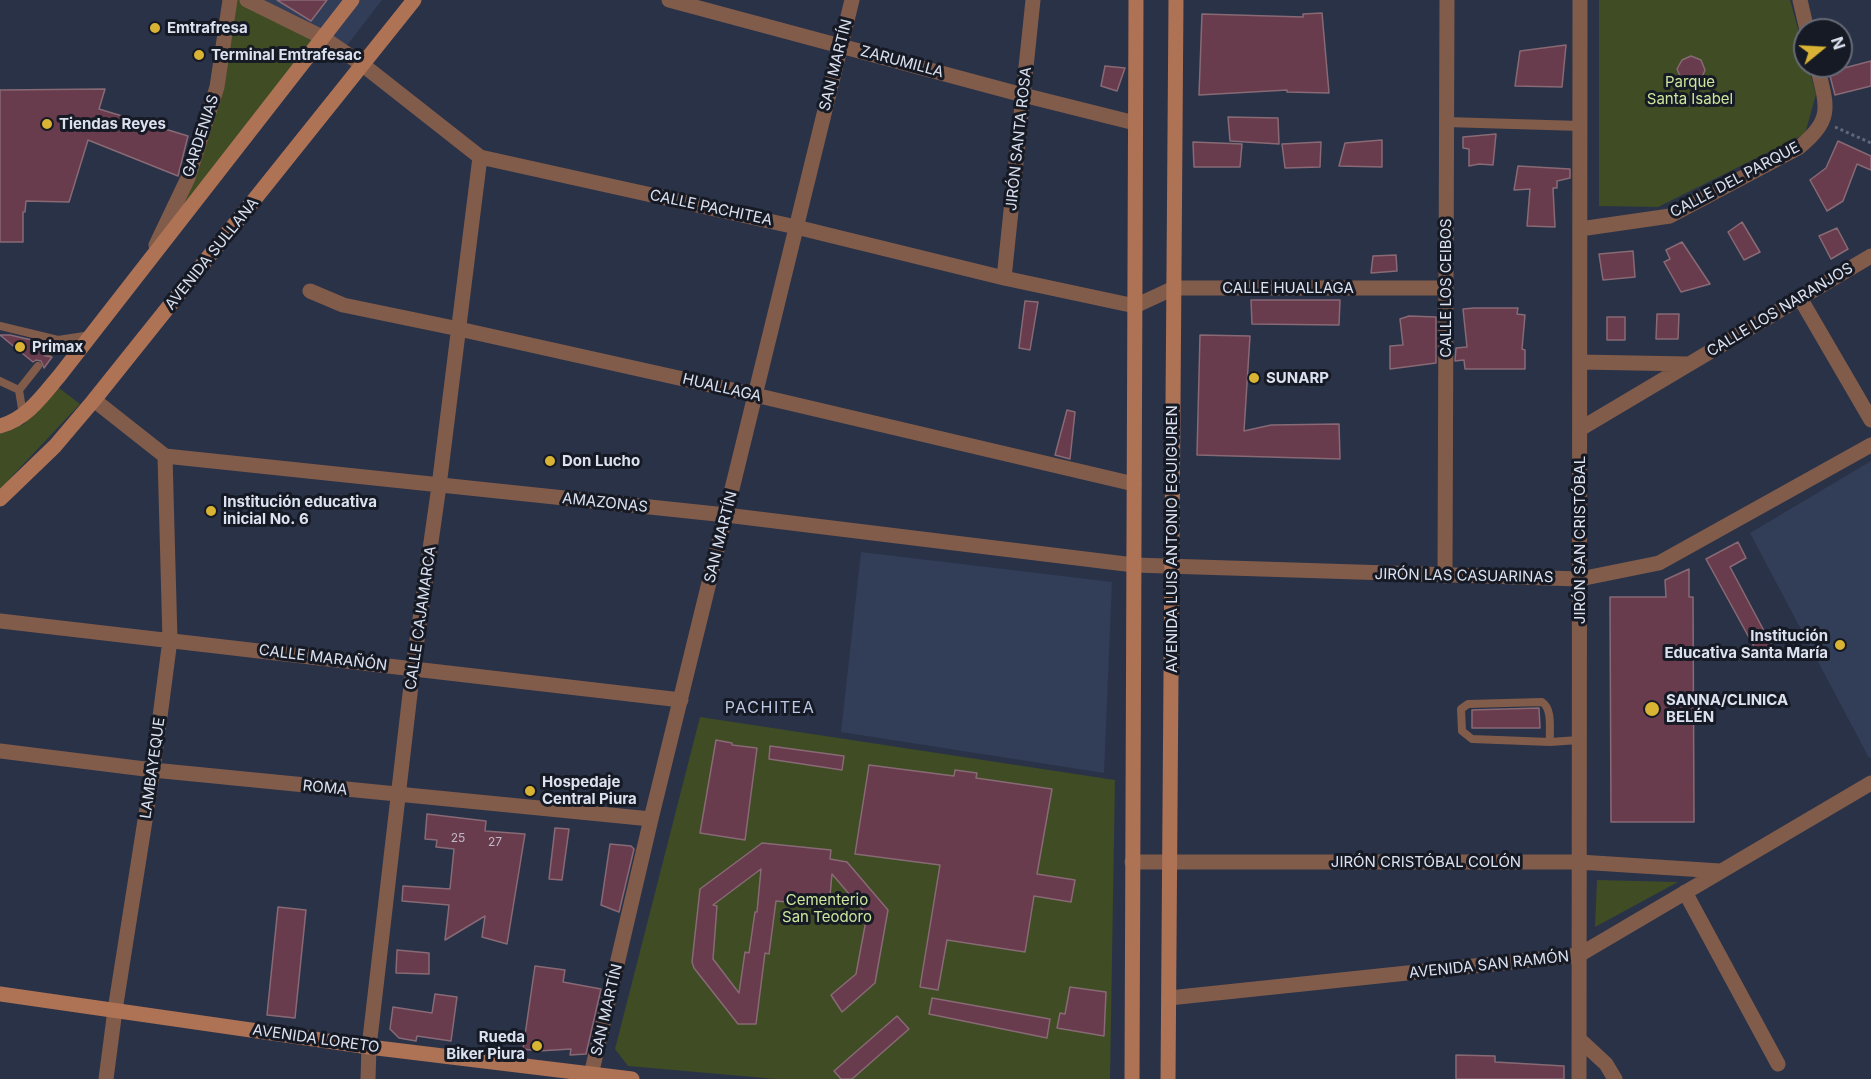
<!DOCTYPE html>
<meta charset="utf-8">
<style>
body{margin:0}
#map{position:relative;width:1871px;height:1079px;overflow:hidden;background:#2a3248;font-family:Inter,sans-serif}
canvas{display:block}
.north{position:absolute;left:1793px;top:18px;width:60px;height:60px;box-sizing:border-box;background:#161a24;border:2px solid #656a76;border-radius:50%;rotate:72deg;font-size:16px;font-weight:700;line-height:24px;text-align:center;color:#dce1f0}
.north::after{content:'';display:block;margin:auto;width:21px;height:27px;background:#d9b334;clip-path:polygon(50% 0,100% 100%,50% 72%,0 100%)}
</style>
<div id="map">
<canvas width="1871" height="1079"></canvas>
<div class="north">N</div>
</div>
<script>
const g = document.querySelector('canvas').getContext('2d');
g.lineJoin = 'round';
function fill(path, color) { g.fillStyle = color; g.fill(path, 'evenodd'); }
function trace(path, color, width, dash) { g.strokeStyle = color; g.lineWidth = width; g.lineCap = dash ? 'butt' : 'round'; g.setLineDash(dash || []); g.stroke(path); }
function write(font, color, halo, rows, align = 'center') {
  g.font = font + ' Inter,sans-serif'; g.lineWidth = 6; g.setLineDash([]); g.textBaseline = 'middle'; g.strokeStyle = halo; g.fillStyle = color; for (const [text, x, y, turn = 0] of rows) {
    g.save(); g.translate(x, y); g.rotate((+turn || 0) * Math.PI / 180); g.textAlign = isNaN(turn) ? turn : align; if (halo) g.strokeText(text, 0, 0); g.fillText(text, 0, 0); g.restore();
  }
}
const built = new Path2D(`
 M260,0H382L334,62Z
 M1871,461V757L1869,758L1750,533Z
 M861,552L1112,582L1104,773L841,732Z`);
const green = new Path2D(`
 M230,0H247L322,37L147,264L188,178Z
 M1599,0H1790L1805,54V66H1808L1816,94L1805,134L1658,207L1599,206Z
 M59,388L80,404L0,489V434L24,424Z
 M700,717L1115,780L1110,1079H776L628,1066L615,1049Z
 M1597,880L1678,882L1595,927Z`);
const building = new Path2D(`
 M277,0H327L311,21Z
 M1322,13L1329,93L1287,92V90L1199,95L1202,14L1303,17V14Z
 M1566,45L1562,87L1515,86L1520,51Z
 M1691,56L1701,60L1705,70L1701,80L1691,85L1683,83L1677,69L1682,60Z
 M1871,61V86L1835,95L1829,72Z
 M1105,66L1125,68L1117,91L1101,86Z
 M105,89L99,109L188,136L178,176L88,140L69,202L26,201L25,212H23V242H0V90Z
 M1228,117L1278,118L1279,144L1230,141Z
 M1496,134L1493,165L1479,164L1469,166V149L1463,148V137Z
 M1382,140V167L1339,166L1345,143Z
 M1838,141L1871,156V170L1857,164L1843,201L1827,211L1810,180L1826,168Z
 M1193,142L1242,144L1240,167H1194Z
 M1321,142L1320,167L1285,168L1282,144Z
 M1518,166L1570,169V178L1557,181V188H1553L1555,227L1527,226L1530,189L1514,190Z
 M1742,222L1760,252L1744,260L1728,232Z
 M1837,228L1848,249L1831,259L1819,236Z
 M1682,242L1710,284L1681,292L1664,262L1670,259L1666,250Z
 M1633,251L1635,277L1603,280L1599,254Z
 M1396,255L1397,271L1371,273L1373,256Z
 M1251,300H1340L1339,325L1252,324Z
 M1025,301L1038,302L1030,350L1019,348Z
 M1474,308H1518L1517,314L1525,315L1522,349L1525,350V369H1465L1464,360L1455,361L1456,348L1467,347L1463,309Z
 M1657,314H1679L1678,339H1656Z
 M1409,316L1436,317V363L1390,369V346L1403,345L1400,319Z
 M1607,317H1625V340H1607Z
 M0,335H10L36,341L45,348L43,352L45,356L52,357L44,368L41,361L36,360L33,362Z
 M1200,335L1250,336L1244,431L1271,425L1339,424L1340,459L1197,455Z
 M1067,410L1075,412L1070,459L1055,455Z
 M1738,542L1746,558L1730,567L1771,644L1757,652L1706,559Z
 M1689,569V597H1693L1694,822H1611L1610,597H1666L1665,580Z
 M1539,708L1540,728H1472V710Z
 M716,740L732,743V745L757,748L745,840L700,833Z
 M770,746L844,756L842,770L769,759Z
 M869,765L954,776L955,770L977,773L976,778L1052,789L1037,874L1075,880L1071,902L1034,896L1025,952L947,940L938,990L920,987L940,865L855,854Z
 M427,814L486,821L485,831L525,834L507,944L482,937L485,916L445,940L449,905L402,901L403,886L450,889L454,849L436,847L437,840L425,839Z
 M555,828L569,829L562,880L549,879Z
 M762,843L831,850L830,859L847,862L888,910L875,983L842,1012L831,995L856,974L867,915L832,874L829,906L776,901L769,954L765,953L756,1024H738L694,968L692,962L700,889ZM761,869L757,912H755L749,953L745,952L739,993L713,959L717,906L713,905Z
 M610,844L631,846L634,849L619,912L601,905Z
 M278,907L306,910L295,1018L267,1015Z
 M397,950L429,953V974L396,973Z
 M535,966L565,970L563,982L601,989L586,1054L570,1055L571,1049L538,1051L523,1049Z
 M1070,987L1106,992L1104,1036L1057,1028L1060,1013L1065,1014Z
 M435,994L457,997L451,1041L417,1036L416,1041L399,1038L390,1029L393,1007L432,1013Z
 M932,998L1050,1019L1047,1038L929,1014Z
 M897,1016L909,1029L852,1079H841L834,1071Z
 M1456,1055L1495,1056V1062L1564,1066V1079H1456Z`);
const path = new Path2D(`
 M1835,127L1871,143`);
const service = new Path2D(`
 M0,326L58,340
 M49,352L58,340L91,335
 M0,381L19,390
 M23,415L19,390L38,366
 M1550,742C1549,730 1553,709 1542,702L1468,704L1461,709L1462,731L1472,739L1550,742L1579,740`);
const pedestrian = new Path2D(`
 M1446,122L1581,126`);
const minor = new Path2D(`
 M247,0L322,37L363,65L480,157L796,227L1004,278L1135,306L1174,288H1446
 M669,0L1023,95L1135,123
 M1800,0L1807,30
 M1580,229L1670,216L1798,148C1834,120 1827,106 1817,66
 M156,245L188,178L217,87L230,0
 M1004,278L1033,0
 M310,291L343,305L459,329L755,395L1134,484
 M1800,298L1871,420
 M1580,362L1689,364
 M94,400L165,456L726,515L1134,565L1580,579L1659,563L1871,445
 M1580,429L1871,256
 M1445,576L1447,0
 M0,621L681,700
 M0,751L153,770L651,819
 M1132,862H1579L1720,871
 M1685,892L1778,1064
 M1169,998L1579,955L1871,783
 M1579,1039L1606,1064L1615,1079
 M591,1075L651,819L852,0
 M106,1079L115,1010L153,770L170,640L165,456
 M368,1079L369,1047L413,668L439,486L480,157
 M1579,1079L1580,0`);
const secondary = new Path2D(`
 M0,426C27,419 43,395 60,375L352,0
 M0,499L55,446L94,400L414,0
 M0,994L369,1047L632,1079
 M1132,1079L1136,0
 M1168,1079L1176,0`);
const markers = [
 [155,28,6,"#d9b334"],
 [199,55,6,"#d9b334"],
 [47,124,6,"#d9b334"],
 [20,347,6,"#d9b334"],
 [1254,378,6,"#d9b334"],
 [550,461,6,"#d9b334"],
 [211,511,6,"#d9b334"],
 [1840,645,6,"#d9b334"],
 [1652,709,8,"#d9b334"],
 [530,791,6,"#d9b334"],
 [537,1046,6,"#d9b334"]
];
const numberNames = [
 ["25",458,838],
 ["27",495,842]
];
const poiNames = [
 ["Emtrafresa",167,28],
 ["Terminal Emtrafesac",211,55],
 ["Tiendas Reyes",59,124],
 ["Primax",32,347],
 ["SUNARP",1266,378],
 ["Don Lucho",562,461],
 ["Institución educativa",223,502],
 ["inicial No. 6",223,519],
 ["Institución",1828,636,"right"],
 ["Educativa Santa María",1828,653,"right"],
 ["SANNA/CLINICA",1666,700],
 ["BELÉN",1666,717],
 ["Hospedaje",542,782],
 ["Central Piura",542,799],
 ["Rueda",525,1037,"right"],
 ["Biker Piura",525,1054,"right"]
];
const streetNames = [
 ["ZARUMILLA",902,62,15],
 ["SAN MARTÍN",836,65,-76],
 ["GARDENIAS",201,136,-72],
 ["JIRÓN SANTA ROSA",1019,139,-84],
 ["CALLE DEL PARQUE",1735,180,-28],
 ["CALLE PACHITEA",711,208,12],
 ["AVENIDA SULLANA",212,254,-51],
 ["CALLE HUALLAGA",1288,288],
 ["CALLE LOS CEIBOS",1446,288,-90],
 ["CALLE LOS NARANJOS",1780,310,-31],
 ["HUALLAGA",722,388,13],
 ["AMAZONAS",605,503,6],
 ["SAN MARTÍN",721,537,-76],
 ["AVENIDA LUIS ANTONIO EGUIGUREN",1172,539,-90],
 ["JIRÓN SAN CRISTÓBAL",1580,540,-90],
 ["JIRÓN LAS CASUARINAS",1464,576,1],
 ["CALLE CAJAMARCA",421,618,-82],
 ["CALLE MARAÑÓN",323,658,7],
 ["LAMBAYEQUE",153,768,-82],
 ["ROMA",325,788,6],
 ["JIRÓN CRISTÓBAL COLÓN",1426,862],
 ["AVENIDA SAN RAMÓN",1489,965,-6],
 ["SAN MARTÍN",607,1010,-77],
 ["AVENIDA LORETO",316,1039,8]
];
const parkNames = [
 ["Parque",1690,82],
 ["Santa Isabel",1690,99],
 ["Cementerio",827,900],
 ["San Teodoro",827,917]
];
const neighbourhoodNames = [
 ["PACHITEA",770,708]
];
fill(built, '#323d58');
fill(green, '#3f4c24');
fill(building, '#683b4d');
trace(building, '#886a75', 1.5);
trace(path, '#60677b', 3, [3, 3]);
trace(service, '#825c4a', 8);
trace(pedestrian, '#825c4a', 10);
trace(minor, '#825c4a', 15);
trace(secondary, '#ae7255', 15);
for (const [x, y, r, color] of markers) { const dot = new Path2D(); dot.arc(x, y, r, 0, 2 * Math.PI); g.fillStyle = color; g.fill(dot); trace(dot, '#161a24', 2); }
write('12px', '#bfb8c7', null, numberNames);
write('bold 15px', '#dce1f0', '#161a24', poiNames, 'left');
write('15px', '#dce1f0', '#161a24', streetNames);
write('15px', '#cde69d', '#161a24', parkNames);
g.letterSpacing = '1.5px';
write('16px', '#bdc8e4', '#161a24', neighbourhoodNames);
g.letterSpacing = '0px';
</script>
